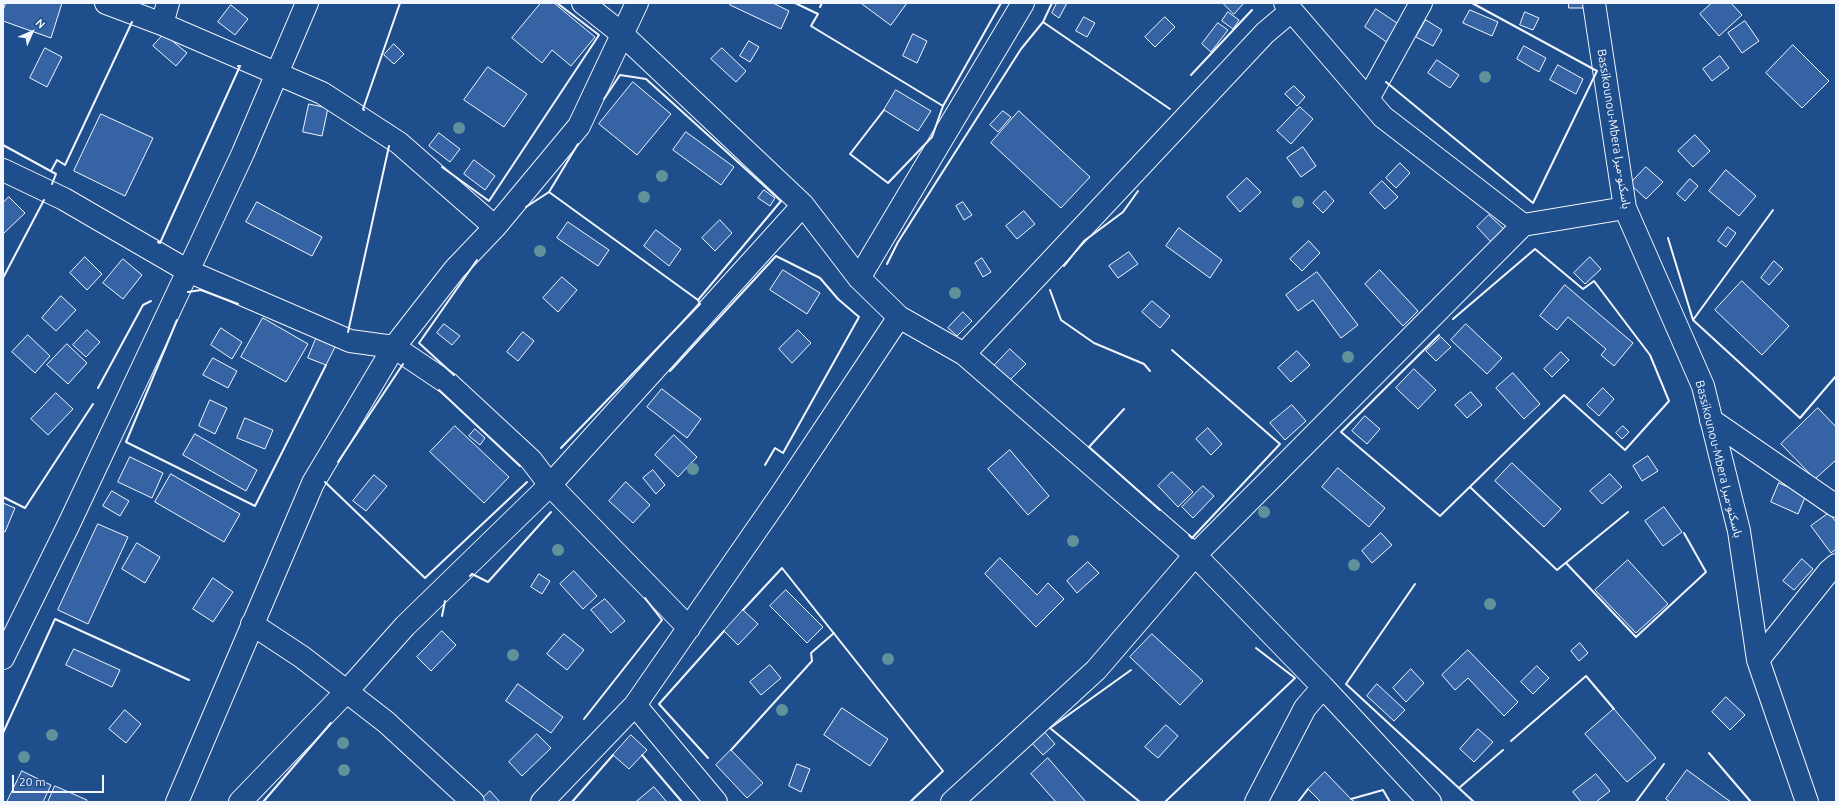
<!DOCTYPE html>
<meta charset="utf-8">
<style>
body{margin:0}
#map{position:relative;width:1839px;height:805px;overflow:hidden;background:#1f4e8c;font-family:Ubuntu,sans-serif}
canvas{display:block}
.frame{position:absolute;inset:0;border:4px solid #f2f6ff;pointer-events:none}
.north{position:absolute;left:12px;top:12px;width:40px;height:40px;-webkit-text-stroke:3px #1f4e8c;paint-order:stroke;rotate:45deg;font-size:11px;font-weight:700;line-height:16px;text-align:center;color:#f2f6ff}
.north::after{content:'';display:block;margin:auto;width:14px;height:18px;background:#f2f6ff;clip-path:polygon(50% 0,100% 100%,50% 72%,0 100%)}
.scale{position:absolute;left:12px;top:775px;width:92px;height:18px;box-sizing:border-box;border:2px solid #f2f6ff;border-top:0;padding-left:5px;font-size:12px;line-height:14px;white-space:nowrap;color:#f2f6ff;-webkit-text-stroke:3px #1f4e8c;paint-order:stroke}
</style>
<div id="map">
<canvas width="1839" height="805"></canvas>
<div class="frame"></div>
<div class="north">N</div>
<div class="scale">20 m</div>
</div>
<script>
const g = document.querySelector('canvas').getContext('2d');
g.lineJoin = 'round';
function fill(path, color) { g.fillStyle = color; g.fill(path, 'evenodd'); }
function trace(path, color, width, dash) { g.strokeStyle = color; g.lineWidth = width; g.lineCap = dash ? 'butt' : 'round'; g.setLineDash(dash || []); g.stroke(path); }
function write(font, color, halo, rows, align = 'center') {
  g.font = font + ' Ubuntu,"Noto Sans Arabic",sans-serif'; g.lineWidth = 3; g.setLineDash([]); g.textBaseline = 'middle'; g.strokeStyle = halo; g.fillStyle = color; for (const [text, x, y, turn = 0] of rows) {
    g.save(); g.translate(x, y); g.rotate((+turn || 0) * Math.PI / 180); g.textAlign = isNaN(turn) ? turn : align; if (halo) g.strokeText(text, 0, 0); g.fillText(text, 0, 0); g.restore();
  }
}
const building = new Path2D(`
 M6,3H62L51,38L3,21V11Z
 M541,3H554L595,37L571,66L552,50L542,63L512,38Z
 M731,3H773L789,11L781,29L730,5Z
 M861,3H907L891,25Z
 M1057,3H1067L1059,18L1052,13Z
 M1223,3H1244L1234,14Z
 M1569,3H1586V8H1569Z
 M1712,3H1731L1742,15L1719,36L1700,14Z
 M231,5L248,19L235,35L218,22Z
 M1376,9L1400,25L1388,43L1365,27Z
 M1470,10L1498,22L1492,36L1463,23Z
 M1228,12L1239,20L1233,29L1222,21Z
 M1525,12L1539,18L1533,30L1520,25Z
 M1084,17L1095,23L1087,37L1076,31Z
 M1165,17L1175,27L1155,47L1145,37Z
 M1426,20L1442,30L1433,46L1416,37Z
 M1745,21L1759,41L1742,53L1728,33Z
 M1218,23L1228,30L1211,52L1202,44Z
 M164,34L187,53L176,66L153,46Z
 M913,34L927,41L917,63L903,56Z
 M749,41L759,47L750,62L740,56Z
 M394,44L404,54L394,64L384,55Z
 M1793,45L1829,81L1802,108L1766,73Z
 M1524,46L1546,58L1539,72L1517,59Z
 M45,48L62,57L47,87L30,78Z
 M722,48L746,71L736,82L711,59Z
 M1720,56L1729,68L1712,81L1703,69Z
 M1437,60L1459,75L1450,88L1428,73Z
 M1558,65L1583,79L1576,94L1550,80Z
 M488,67L527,94L504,127L464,100Z
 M633,82L671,114L637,155L599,124Z
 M1294,86L1305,97L1297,106L1285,94Z
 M896,90L931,111L918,131L884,110Z
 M309,104L328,108L322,136L303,132Z
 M1300,107L1313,119L1291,144L1277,131Z
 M1003,111L1011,117L998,132L990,125Z
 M1019,111L1090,177L1061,208L991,143Z
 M101,114L153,138L125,196L74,171Z
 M686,132L734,167L721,185L673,150Z
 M439,133L460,149L450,162L429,146Z
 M1695,135L1710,151L1693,167L1678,151Z
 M1303,147L1316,166L1301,177L1287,158Z
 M474,160L495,176L485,190L464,174Z
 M1400,163L1410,173L1396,188L1386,178Z
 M1646,167L1663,182L1646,199L1630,184Z
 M1726,170L1756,196L1739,216L1709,191Z
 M1247,178L1261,192L1240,212L1227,197Z
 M1690,179L1698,186L1685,201L1677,194Z
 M1382,181L1398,197L1385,209L1370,193Z
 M764,190L775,198L770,206L758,198Z
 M1325,191L1334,201L1323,213L1313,203Z
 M9,197L25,213L3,234V203Z
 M257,202L322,237L312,256L246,222Z
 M963,202L972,215L964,220L956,206Z
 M1024,211L1035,224L1017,239L1006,226Z
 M1489,215L1504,229L1491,242L1477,227Z
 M720,220L732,233L715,251L702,238Z
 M568,222L609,250L598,266L557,238Z
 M1728,227L1736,233L1726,247L1718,241Z
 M1179,228L1222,260L1210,278L1166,246Z
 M656,230L681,249L669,266L644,246Z
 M1309,241L1320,253L1302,271L1290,259Z
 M1129,252L1138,264L1118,278L1109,266Z
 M85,257L102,274L87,290L70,273Z
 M1590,257L1601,269L1585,284L1574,273Z
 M982,258L991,272L983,277L975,263Z
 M123,259L142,275L123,299L103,283Z
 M1774,261L1783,269L1769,285L1761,278Z
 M783,270L820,293L807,314L770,290Z
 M1380,270L1418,311L1403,326L1365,284Z
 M1317,272L1358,325L1341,338L1313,300L1298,311L1286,295Z
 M562,277L577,290L558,312L543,298Z
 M1742,281L1789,326L1762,355L1715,310Z
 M1565,285L1633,343L1614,366L1601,355L1606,349L1568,317L1557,330L1540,316Z
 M61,296L76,310L56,331L42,318Z
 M1152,301L1170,316L1160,328L1142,312Z
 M963,312L972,321L957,336L948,328Z
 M263,318L308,344L286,382L241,357Z
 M444,324L460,336L452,345L437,333Z
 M1466,324L1502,358L1487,374L1451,340Z
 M221,328L242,342L232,359L211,345Z
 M87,330L100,342L86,357L73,345Z
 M798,330L811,343L792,363L779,349Z
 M523,332L534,341L518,361L507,352Z
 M318,334L337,343L326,365L308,358Z
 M28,335L50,356L35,373L12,352Z
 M1441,337L1451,347L1436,361L1426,351Z
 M67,344L87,363L68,384L47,365Z
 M1010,349L1026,364L1009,381L994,366Z
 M1297,351L1310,365L1291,382L1278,368Z
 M1561,352L1569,360L1552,377L1544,369Z
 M213,358L237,371L228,388L203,375Z
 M1414,369L1436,390L1418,409L1396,388Z
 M1513,373L1540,404L1524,419L1496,388Z
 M1603,388L1614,399L1599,416L1587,405Z
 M662,389L701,419L687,438L647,407Z
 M1471,392L1482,405L1467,418L1455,405Z
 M56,393L73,409L48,435L31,419Z
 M210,400L227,408L215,434L199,426Z
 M1292,405L1306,421L1285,440L1270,423Z
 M1818,408L1836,427V460L1815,479L1781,444Z
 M1365,416L1380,429L1367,444L1352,431Z
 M245,418L273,430L265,449L237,438Z
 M455,426L509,477L484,503L430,452Z
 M1623,426L1629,432L1622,439L1616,433Z
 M1208,428L1222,444L1211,455L1196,439Z
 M475,429L485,438L480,445L469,436Z
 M195,434L257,470L246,491L183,455Z
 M674,435L697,457L678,477L655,455Z
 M1010,450L1049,496L1028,515L988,469Z
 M1648,456L1658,471L1642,481L1633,466Z
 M130,457L163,473L152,498L118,482Z
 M1512,463L1561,509L1544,527L1495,481Z
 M1338,468L1385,508L1369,527L1322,487Z
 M653,470L665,485L656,494L643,478Z
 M1172,472L1193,492L1178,507L1158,486Z
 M171,474L240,514L224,542L155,502Z
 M1610,474L1622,487L1602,504L1590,491Z
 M374,475L387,486L366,511L353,501Z
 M626,482L650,505L633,523L609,501Z
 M1779,483L1806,495L1798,514L1771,502Z
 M1203,486L1214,496L1193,518L1182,507Z
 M112,491L129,501L120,516L103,506Z
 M3,503L15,508L5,532L3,531Z
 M1664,507L1682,532L1663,546L1645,521Z
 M1829,513L1836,522V549L1831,553L1811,526Z
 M98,524L128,537L88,624L58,610Z
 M1381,533L1392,545L1372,563L1362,551Z
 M137,543L160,557L145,583L122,569Z
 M1000,558L1037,595L1048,583L1064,599L1036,627L985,574Z
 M1802,559L1813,569L1794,590L1783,581Z
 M1628,560L1668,604L1636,633L1595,590Z
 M1088,562L1099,573L1077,593L1067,581Z
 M574,571L597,596L583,609L560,584Z
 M539,574L550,581L542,594L531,587Z
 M213,578L233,592L213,622L193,609Z
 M786,590L823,627L807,643L770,606Z
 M605,599L625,621L611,633L591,610Z
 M743,610L758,624L738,645L724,631Z
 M442,631L456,645L431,671L417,657Z
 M564,634L584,650L567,670L547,654Z
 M1152,634L1203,681L1180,705L1130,657Z
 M1580,643L1588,653L1579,661L1571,651Z
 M74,649L120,670L112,687L66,665Z
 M1468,650L1518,702L1504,716L1468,678L1455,690L1442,675Z
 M770,665L781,678L761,695L750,682Z
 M1537,666L1549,678L1533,694L1521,682Z
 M1411,669L1424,683L1406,702L1393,688Z
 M518,684L563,717L551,733L506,701Z
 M1377,684L1405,710L1394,721L1367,696Z
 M1726,697L1745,715L1730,730L1712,712Z
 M842,708L888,739L870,766L824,735Z
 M1614,709L1656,758L1627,782L1585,734Z
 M125,710L141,724L126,743L109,729Z
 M1166,725L1178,736L1158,758L1145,747Z
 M1042,729L1055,744L1043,755L1030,741Z
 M1478,729L1493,742L1474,762L1460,749Z
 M537,734L551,748L522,776L509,762Z
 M631,735L647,750L629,769L613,755Z
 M731,750L763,783L747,798L716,765Z
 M1048,758L1086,802H1056L1031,774Z
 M797,764L810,769L801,792L789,786Z
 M1687,770L1731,802H1670L1666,799Z
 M22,771L51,785L43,802H7Z
 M1325,772L1351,799L1355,802H1321L1308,789Z
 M1596,774L1610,791L1596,802H1581L1573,792Z
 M55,786L87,800L86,802H48Z
 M654,787L667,802H636Z
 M490,791L500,802L480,801Z`);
const minor = new Path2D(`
 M106,3L162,24L322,93L399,143L495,227
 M583,3L621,33L803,205L859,278L899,317L964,354L1195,555L1096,670L952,802
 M1285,3L1383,117L1523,225L1625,208
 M1594,3L1625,208L1703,386L1739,531L1758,660L1807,802
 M162,24L168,3
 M1368,99L1421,3
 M3,170L64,199L188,271L350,341L394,347L449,384L531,460L550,485L689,628
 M859,278L1023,3
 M964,354L1265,33L1291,11
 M1711,420L1836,506
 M252,624L302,657L386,722L473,802
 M1758,660L1829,571L1836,565
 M1323,687L1430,802
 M635,705L716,802
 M177,802L313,483L394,347L455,269L495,227L579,126L637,3
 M240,802L347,691L405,626L550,485L803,205
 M542,802L635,705L780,496L899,317
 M1256,802L1305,708L1323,687L1195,555L1523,225`);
const major = new Path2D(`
 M3,658L69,524L188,271L243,153L307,3`);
const wall = new Path2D(`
 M795,3L818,14L811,26L943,106L1001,3
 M820,7L822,3
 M1043,22L1170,109
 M1191,75L1252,10
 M1386,82L1533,203L1597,71L1472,3
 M364,110L363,109L400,3
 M884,110L850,154L888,183L932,137L943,106
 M578,144L549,192L698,300L781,201L646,79L620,75L604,99
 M3,145L56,174L52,184
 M442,167L489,201L599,35L557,3
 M51,171L57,160L65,165L132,22
 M526,207L549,192
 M1668,238L1693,320L1800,418L1836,376
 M158,242L160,243L240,66H238
 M887,264L898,242L1021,49L1043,22L1052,3
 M1064,266L1084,241L1123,212L1138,191
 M3,278L44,200
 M1050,290L1061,320L1094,343L1144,364L1150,371
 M188,292L201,290L238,304
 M177,320L126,442L255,506L326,365
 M1693,320L1773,210
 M348,332L389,146
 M1439,335L1341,432L1440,516L1564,395L1625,450L1669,401L1650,355L1594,281L1583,289L1535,249L1453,319
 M1172,350L1280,444L1192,538L1189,535
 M670,371L776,256L820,278L838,299L859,317L783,453L775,448L765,465
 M454,375L419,343L477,260
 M98,388L143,305L151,301
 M439,390L520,466
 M1124,409L1089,447L1160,510
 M561,448L700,304L698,300
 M338,462L403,364
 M325,482L425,578L527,482
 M1470,487L1557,570L1628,512
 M3,497L25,508L93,404
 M1566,563L1636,637L1706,572L1684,533
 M470,576L472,574L488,582L551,512
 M1415,584L1346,684L1474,802
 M743,610L782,568L943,771L910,802
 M442,616L445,601
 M1131,670L1050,728L1140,802
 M584,719L662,620L645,598
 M3,733L55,619L189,680
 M1511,741L1586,676L1614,709
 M731,750L812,661L811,653L834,633
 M1709,753L1751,802
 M642,755L682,802
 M708,758L659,704L724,631
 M1459,788L1503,750
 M1351,799L1383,790L1390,802
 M263,802L331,723
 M572,802L613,755
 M1165,802L1295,678L1256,648
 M1298,802L1308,789
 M1636,802L1664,764`);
const trees = [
 [1485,77],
 [459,128],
 [662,176],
 [644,197],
 [1298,202],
 [540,251],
 [955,293],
 [1348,357],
 [693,469],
 [1264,512],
 [1073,541],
 [558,550],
 [1354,565],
 [1490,604],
 [513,655],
 [888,659],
 [782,710],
 [52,735],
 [343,743],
 [24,757],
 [344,770]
];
const streetNames = [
 ["Bassikounou-Mbera باسكنو-مبرا",1614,129,81],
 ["Bassikounou-Mbera باسكنو-مبرا",1719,459,76]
];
fill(building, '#3563a3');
trace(building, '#f2f6ff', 1);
trace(minor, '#f2f6ff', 24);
trace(major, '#f2f6ff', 24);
trace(minor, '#1f4e8c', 22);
trace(major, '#1f4e8c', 22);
trace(wall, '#f2f6ff', 2);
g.fillStyle = '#61919a';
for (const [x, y] of trees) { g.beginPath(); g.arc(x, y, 6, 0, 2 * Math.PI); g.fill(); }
write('12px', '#f2f6ff', '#1f4e8c', streetNames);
</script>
